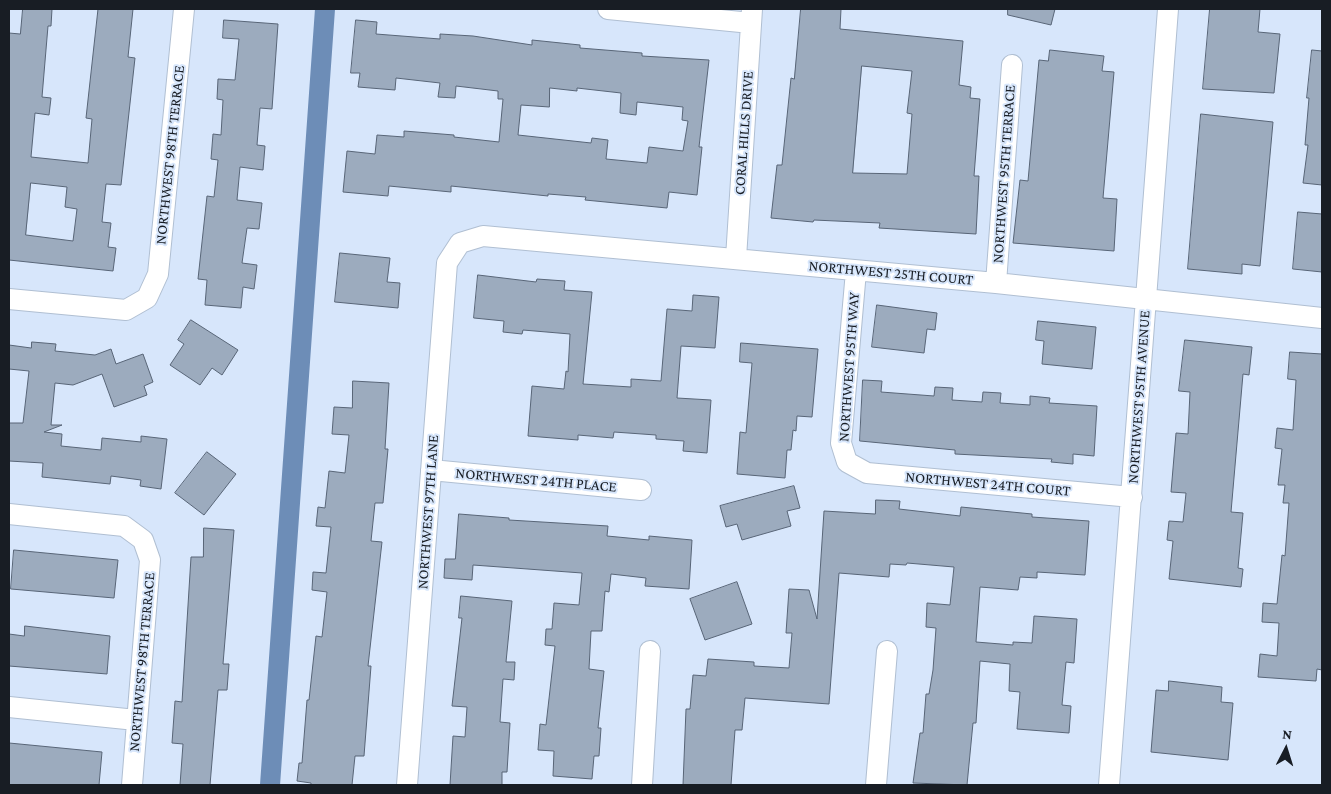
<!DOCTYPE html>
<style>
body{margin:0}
#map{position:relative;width:1331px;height:794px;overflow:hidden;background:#d7e6fb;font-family:"Crimson Pro",serif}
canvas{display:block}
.frame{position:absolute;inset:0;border:10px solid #181d24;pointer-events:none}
.north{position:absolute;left:1261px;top:724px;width:50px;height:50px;-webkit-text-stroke:4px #d7e6fb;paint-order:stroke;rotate:5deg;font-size:14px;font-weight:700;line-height:20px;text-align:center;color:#181d24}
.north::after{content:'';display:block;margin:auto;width:18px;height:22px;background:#181d24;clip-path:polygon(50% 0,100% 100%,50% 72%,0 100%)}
</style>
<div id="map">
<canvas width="1331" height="794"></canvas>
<div class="frame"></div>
<div class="north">N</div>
</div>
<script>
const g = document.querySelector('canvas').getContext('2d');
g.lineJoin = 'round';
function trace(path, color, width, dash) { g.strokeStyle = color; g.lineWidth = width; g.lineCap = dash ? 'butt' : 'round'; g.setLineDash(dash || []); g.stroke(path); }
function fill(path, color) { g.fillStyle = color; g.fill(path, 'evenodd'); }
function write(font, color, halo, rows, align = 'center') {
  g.font = font + ' "Crimson Pro",serif'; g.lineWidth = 4; g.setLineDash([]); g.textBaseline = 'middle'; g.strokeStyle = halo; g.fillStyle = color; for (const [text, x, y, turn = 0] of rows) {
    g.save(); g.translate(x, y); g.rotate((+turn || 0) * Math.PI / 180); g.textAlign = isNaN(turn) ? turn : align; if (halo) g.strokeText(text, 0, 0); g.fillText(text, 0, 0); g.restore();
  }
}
const canal = new Path2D(`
 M270,785L325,9`);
const building = new Path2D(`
 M23,9H52L51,26H48L42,97L51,98L49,115L35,113L31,157L88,163L92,119L86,118L98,9H133L128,57L135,58L121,185L106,184L102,222L111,223L108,247L116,248L113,271L9,260V33L20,34ZM31,183L67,187L65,207L77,209L73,241L26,235Z
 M801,9H841L840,29L963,41L959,85L971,87L970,98L980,99L974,176H979L976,234L879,228L880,223L814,220L813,222L771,218L777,165H782L791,78L794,79ZM862,66L912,71L907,113L912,114L907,174L853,173Z
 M1008,9H1055L1051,25L1008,15Z
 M1210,9H1260L1258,32L1280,34L1274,93L1203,89Z
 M224,20L278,24L272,109L260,108L257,145L265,146L263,170L240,167L237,200L262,203L259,229L247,228L242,263L257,265L254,289L243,287L241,308L205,305L207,280L198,279L207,196L214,197L218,160L211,159L213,134L221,135L223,100L217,99L218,79L235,80L239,39L223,38Z
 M356,20L377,22L376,34L440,39V34L473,36L532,45V40L580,45V48L642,53V56L709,60L699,147H702L697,195L669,192L667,208L585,200L586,197L548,194V196L451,186V192L389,186L388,196L343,192L347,151L375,154L377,135L404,137V131L454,135V137L499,142L503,99H498V91L456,86L455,98L438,97L440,83L396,78L395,90L358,87L360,73H351ZM550,88L577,91V88L621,93L620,113L636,115L637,102L683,107L682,120L688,121L683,151L649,147L647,163L606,159L608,140L592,138L591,143L518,135L521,105L549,107Z
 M1050,50L1104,56L1102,71L1114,72L1103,198L1117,199L1114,251L1013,243L1020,180L1028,181L1039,60L1048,61Z
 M1312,50L1322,51V185L1303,183L1308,145H1305L1309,98H1307Z
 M1201,114L1273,122L1260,266L1242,264V274L1188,269Z
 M1298,212L1322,214V272L1293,269Z
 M340,253L390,258L387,282L400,283L398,308L335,302Z
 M478,275L536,282L537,279L565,281L564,290L592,292L583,384L631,387V379L661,381L667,309L692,311L693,295L719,297L715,348L681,346L677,398L711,400L707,453L683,451L684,441L656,439V435L614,432L613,438L578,435V440L528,436L532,386L564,389L566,371L568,372L570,334L523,330L522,334L503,332L504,321L474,318Z
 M877,305L937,313L935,330L927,329L924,353L872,347Z
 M191,320L238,350L222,375L212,368L200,385L170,365L184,344L178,340Z
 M1038,321L1096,327L1092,369L1042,364L1044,341L1036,340Z
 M1185,340L1252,347L1249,375L1243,374L1231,512L1243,513L1238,568L1243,569L1241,587L1169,579L1173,541L1167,540L1169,521L1183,522L1186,493L1171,492L1176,433L1188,434L1190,392L1179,391Z
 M32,342L56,344L55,351L95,355L111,349L116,364L143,354L153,382L144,386L147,395L114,407L102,374L73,385L55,383L51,425H62L44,432L62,434L61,446L101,450L102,438L141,442V436L167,439L161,489L140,486L141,480L111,476L110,484L42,477L43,463L9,461V423H23L29,371L9,369V345L31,348Z
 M741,343L818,349L812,417L797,416L796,431L793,430L791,450H787L785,478L737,474L740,432L746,433L752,363L740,362Z
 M1290,352L1322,354V670L1317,669L1316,681L1258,677L1260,654L1277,656L1279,623L1262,622L1263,603L1277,604L1282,555L1285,556L1289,503H1283L1285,485H1278L1282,449L1275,448L1277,428L1293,430L1296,380L1288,379Z
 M863,380L882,381L881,392L934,396L935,387L953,388L952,400L982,402L983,392L1001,393L1000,403L1030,405V396L1050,398L1049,403L1097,406L1094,456L1073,454V464L1051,462L1052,459L955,454V450L860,441Z
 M353,381L389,383L385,449H388L383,503H375L371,541L382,542L368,666H371L364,756H355L352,785H311V783L297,781L299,763H302L307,700H309L316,636L322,637L327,592L312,590L313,572L326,573L331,527L316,526L318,507L325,508L329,471L345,473L349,435L332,434L334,407L352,408Z
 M207,452L236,474L204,515L175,493Z
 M794,486L800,508L787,511L791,526L742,540L737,524L726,527L720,506Z
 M876,500L900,501L899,509L960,516L961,507L1032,514V517L1089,521L1085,575L1037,572V578L1020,577L1018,590L980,587L976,642L1013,645V642L1032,643L1034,616L1077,619L1074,663L1066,662L1062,705L1071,706L1069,733L1017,729L1020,692L1009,691L1010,664L980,661L976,723H973L967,785L913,783L920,733H923L926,694H929L933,670L936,628L926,627L927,603L950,605L954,567L907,563L906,565L890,564L889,577L839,573L829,704L745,698L742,730H735L731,785H683L686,709H690L693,675L706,676L708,659L754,662V666L789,668L792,633H786L789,589L809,590L817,619L824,511L875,514Z
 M459,514L509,518V520L608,526L607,536L649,540V536L692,540L689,589L645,586L646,578L611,574L609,592L605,591L602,631H591L589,669L604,671L598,728H601L599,756H594L592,779L553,776L554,751L538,750L540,724L546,725L555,646L545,645L546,629H552L554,603L579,605L582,573L473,565L472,580L444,578L445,559H455Z
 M204,528L234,530L223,664H229L227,690H218L210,785H180L183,744L172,743L175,701L182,702L191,557H203Z
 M14,550L118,560L114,598L11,589Z
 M737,582L752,624L705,640L690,599Z
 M461,596L512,601L506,662H515L514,680L503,679L500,722L510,723L507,772H502V785H450L453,736L465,737L467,707L452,706L462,618H459Z
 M25,626L110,636L107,674L9,666V634L24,636Z
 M1169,681L1222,687L1221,702L1233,703L1228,760L1151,752L1156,690L1168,691Z
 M9,743L102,752L99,785H9Z`);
const minor = new Path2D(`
 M608,9L751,23
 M736,258L752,9
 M856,271L841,443L847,462L867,473L1132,497
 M996,283L1012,65
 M9,299L126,310L147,298L158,274L184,9
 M431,470L641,490
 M9,514L124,526L143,540L150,560L132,785
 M9,707L136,720
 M407,785L447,263L460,243L483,236L996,283L1322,318
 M642,785L650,651
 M876,785L887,651
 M1109,785L1168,9`);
const streetNames = [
 ["CORAL HILLS DRIVE",744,133,-86],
 ["NORTHWEST 98TH TERRACE",170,155,-84],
 ["NORTHWEST 95TH TERRACE",1004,174,-86],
 ["NORTHWEST 25TH COURT",891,273,5],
 ["NORTHWEST 95TH WAY",849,367,-86],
 ["NORTHWEST 95TH AVENUE",1139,397,-86],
 ["NORTHWEST 24TH PLACE",536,480,5],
 ["NORTHWEST 24TH COURT",988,484,5],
 ["NORTHWEST 97TH LANE",428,512,-86],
 ["NORTHWEST 98TH TERRACE",142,662,-85]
];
trace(canal, '#6d8db7', 20);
fill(building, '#9cabbe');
trace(building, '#586577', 1);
trace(minor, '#b0bfd2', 22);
trace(minor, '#fff', 20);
write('15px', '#181d24', '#d7e6fb', streetNames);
</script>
